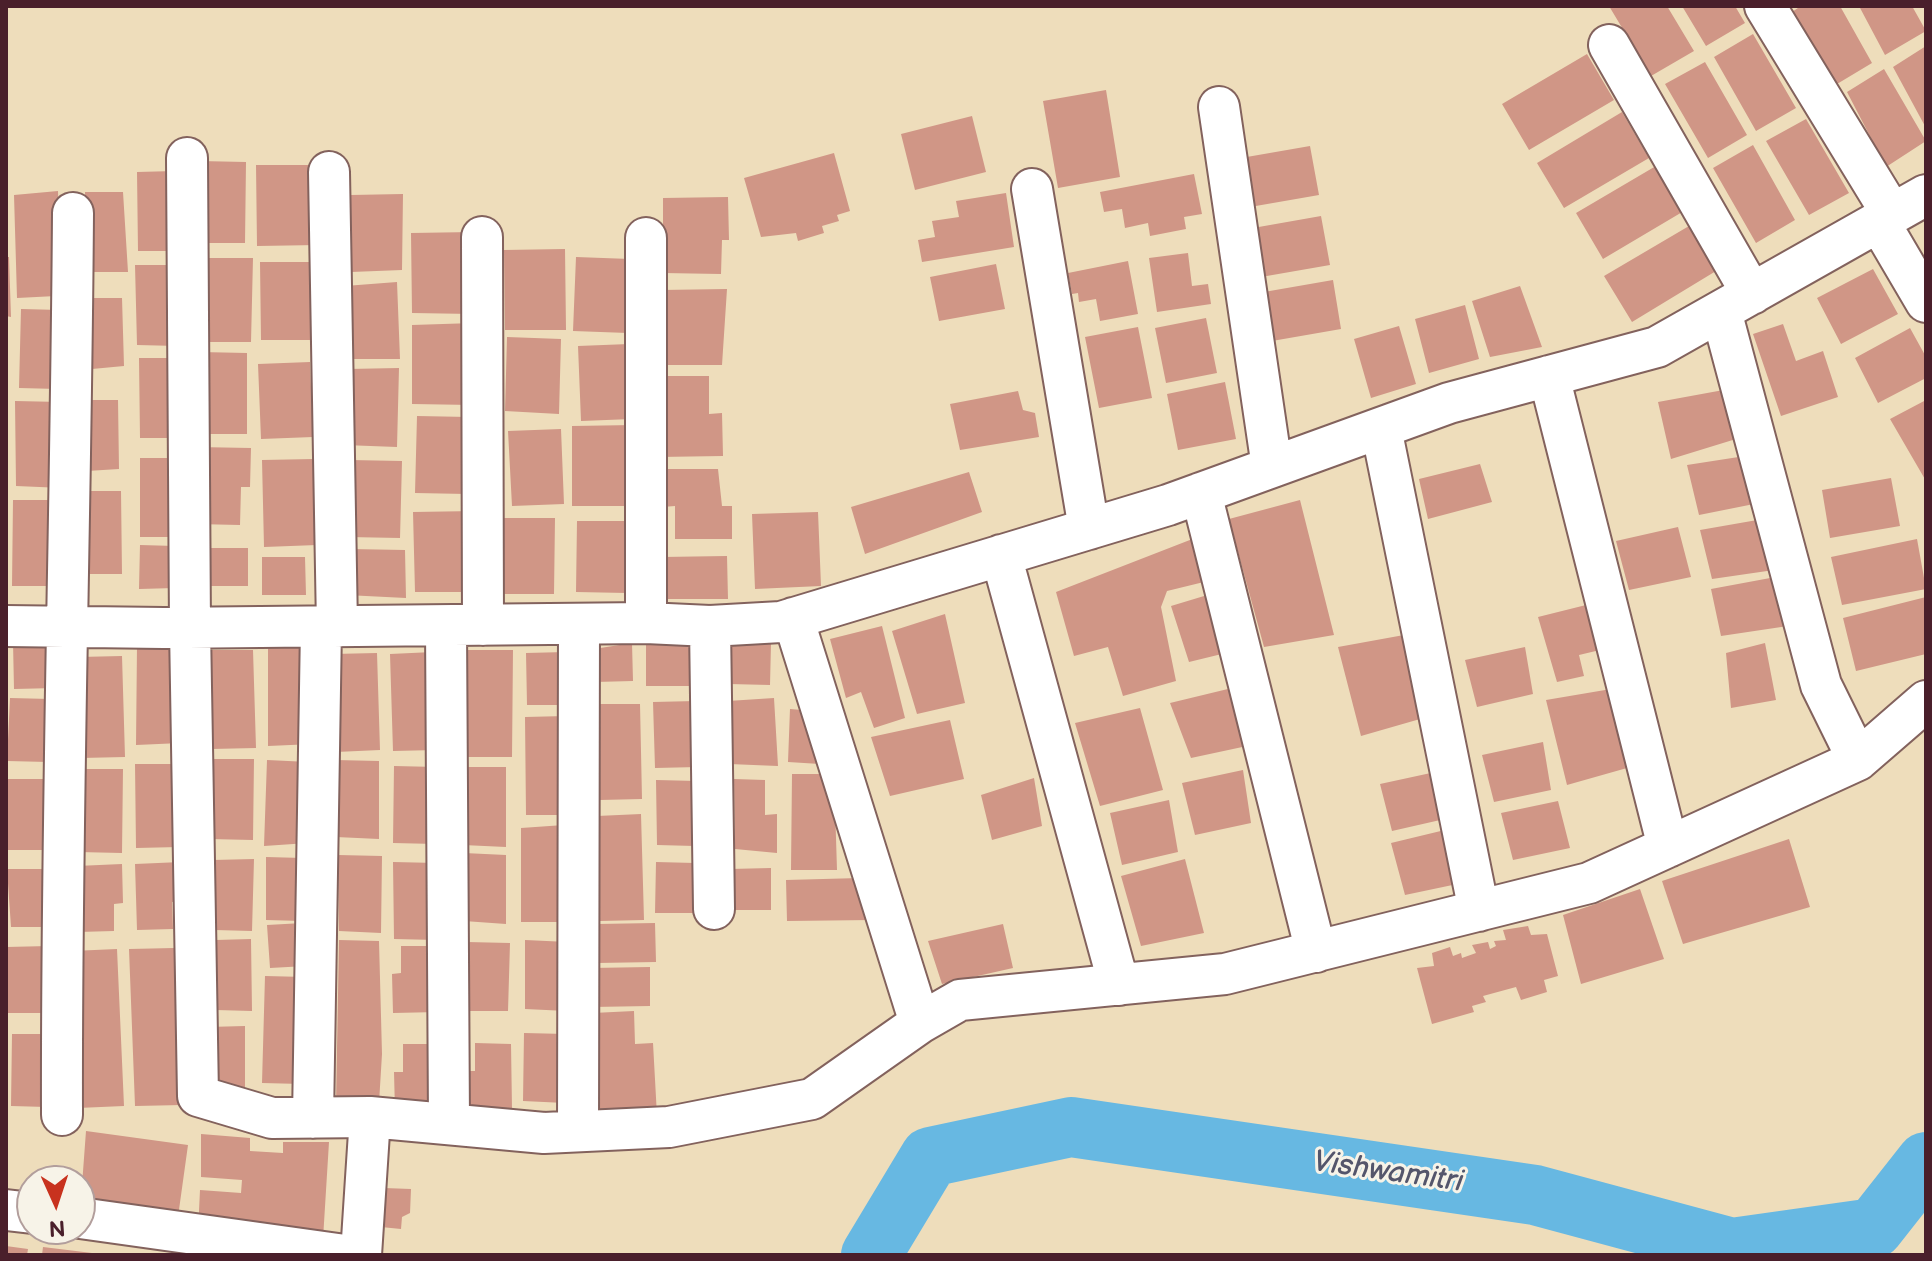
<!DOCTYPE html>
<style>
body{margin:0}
#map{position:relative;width:1932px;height:1261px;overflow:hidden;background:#edb;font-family:"Balsamiq Sans",sans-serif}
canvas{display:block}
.frame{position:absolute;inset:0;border:8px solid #4a1f2b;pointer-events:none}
.north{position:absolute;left:16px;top:1165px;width:80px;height:80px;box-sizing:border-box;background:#f7f3e8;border:2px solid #b29e9c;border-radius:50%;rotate:177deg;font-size:22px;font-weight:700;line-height:32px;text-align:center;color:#4a1f2b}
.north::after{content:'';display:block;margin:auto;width:28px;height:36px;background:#c8321e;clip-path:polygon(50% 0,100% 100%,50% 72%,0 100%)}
</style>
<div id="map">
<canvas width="1932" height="1261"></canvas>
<div class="frame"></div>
<div class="north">N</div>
</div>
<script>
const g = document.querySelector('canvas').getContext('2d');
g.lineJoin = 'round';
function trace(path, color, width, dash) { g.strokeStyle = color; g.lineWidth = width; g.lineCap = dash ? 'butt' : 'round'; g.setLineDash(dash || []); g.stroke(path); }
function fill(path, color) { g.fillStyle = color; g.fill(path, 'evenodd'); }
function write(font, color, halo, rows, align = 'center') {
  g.font = font + ' "Balsamiq Sans",sans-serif'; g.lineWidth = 6; g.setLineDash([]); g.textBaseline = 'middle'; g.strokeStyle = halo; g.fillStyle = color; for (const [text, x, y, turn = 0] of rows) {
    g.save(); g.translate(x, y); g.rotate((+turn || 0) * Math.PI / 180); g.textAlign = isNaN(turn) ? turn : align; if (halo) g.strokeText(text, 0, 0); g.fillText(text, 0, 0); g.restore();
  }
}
const river = new Path2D(`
 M871,1255L930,1157L1071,1127L1535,1195L1732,1248L1874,1228L1926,1162`);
const building = new Path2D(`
 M1609,6H1667L1694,51L1651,76Z
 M1682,6H1735L1745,23L1706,46Z
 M1801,6H1840L1872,63L1832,87L1792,12Z
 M1859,6H1912L1926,31L1885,55Z
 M1753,34L1796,108L1756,131L1714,57Z
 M1926,46V128L1893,67Z
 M1587,54L1614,100L1529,150L1502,104Z
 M1705,62L1747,135L1708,158L1665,84Z
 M1884,69L1926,141L1886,167L1847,92Z
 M1106,90L1120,177L1058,188L1043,101Z
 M1622,112L1649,158L1564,208L1537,163Z
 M972,116L986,172L915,190L901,134Z
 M1806,119L1849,193L1809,215L1766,141Z
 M1753,145L1795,220L1756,243L1713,168Z
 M1310,146L1319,195L1250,207L1241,158Z
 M834,153L850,211L837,215L839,221L822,226L824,233L798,241L796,233L761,237L744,178Z
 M199,161L246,162L245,243H198Z
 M1661,163L1689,208L1603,259L1576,213Z
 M256,165H318V245L257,246Z
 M175,171L180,251H138L137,172Z
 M1194,174L1202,214L1184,217L1186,229L1150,236L1148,223L1125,228L1122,209L1104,212L1100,192Z
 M58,191L60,257L52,258L56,296L17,298L14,195Z
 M85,192H123L128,272H87Z
 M1006,193L1014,247L922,262L918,240L935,237L932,221L959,217L956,201Z
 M403,194L402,270L351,272V195Z
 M728,197L729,240H722L721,274L663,273V198Z
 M1321,216L1330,265L1261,277L1253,228Z
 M1689,226L1716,271L1632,322L1604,276Z
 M473,232V314L412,313L411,233Z
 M565,249L566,330H505L504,250Z
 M1188,253L1192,286L1208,284L1211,304L1157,312L1149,258Z
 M6,257H9L11,317L6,316Z
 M576,257L630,259L628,333L573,331Z
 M205,258H253L251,342H205Z
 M1128,261L1138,314L1100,321L1096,299L1079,302L1078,293L1072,294L1068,273Z
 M260,262H311L312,340H261Z
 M996,264L1005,309L939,321L930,277Z
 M135,265H174L178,346L137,345Z
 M1873,269L1898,314L1841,344L1817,298Z
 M1333,280L1341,329L1272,341L1264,292Z
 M397,282L400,359H349L345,286Z
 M1520,286L1542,347L1490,357L1472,301Z
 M727,289L722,365H662L661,290Z
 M92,298H122L124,366L92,369Z
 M1465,305L1479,359L1429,373L1415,319Z
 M21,309L60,310L58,389L19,388Z
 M1206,318L1217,373L1166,383L1155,328Z
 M474,323L473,405L412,404V325Z
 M1783,324L1796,361L1823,351L1838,397L1781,416L1753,334Z
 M1399,326L1416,384L1371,398L1354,339Z
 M1138,327L1152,398L1099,408L1085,337Z
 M1910,328L1926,357V378L1878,403L1855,358Z
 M507,337L561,339L559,414L505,411Z
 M629,344L632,419L581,421L578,346Z
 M200,352L247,353V434H199Z
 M139,358H177L182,438H140Z
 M310,362L313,437L261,439L258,364Z
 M399,368L397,447L344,445L348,369Z
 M663,376H709V414L722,413L723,456L658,457Z
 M1225,382L1236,439L1178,450L1167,394Z
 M1729,389L1736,439L1671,459L1658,402Z
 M1018,391L1023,410L1035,413L1039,437L960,450L950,404Z
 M87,400H118L119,469L87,471Z
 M1926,400V481L1890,419Z
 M15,401L61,402L63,488L16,486Z
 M417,416L469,417L467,494L415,493Z
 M634,425V506H572V426Z
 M561,429L564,504L512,506L508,431Z
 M197,447L251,448L250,487H241L240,525L195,524Z
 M1745,456L1754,504L1699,515L1687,465Z
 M140,458H177L182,537H140Z
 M314,459L317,545L264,547L262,460Z
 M350,460L402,461L400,538L348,537Z
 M1480,464L1492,502L1428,519L1419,479Z
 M662,469H718L722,506H732V539H675V506L662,507Z
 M969,472L982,512L865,554L851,507Z
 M1891,478L1900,526L1830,538L1822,490Z
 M85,491H121L122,574H86Z
 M13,500H59V586H12Z
 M1300,500L1334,635L1264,647L1229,519Z
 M476,511V592H415L413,512Z
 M818,512L821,586L755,589L752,514Z
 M504,518H555L554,594H504Z
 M1763,519L1774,570L1712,579L1700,530Z
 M577,521H628L627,593L576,592Z
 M1678,527L1691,577L1629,590L1616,541Z
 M1195,538L1208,581L1167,591L1161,607L1176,681L1123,696L1108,647L1074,656L1056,592Z
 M1917,539L1926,589L1842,605L1831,557Z
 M140,545L175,546V588L139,589Z
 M204,548H248V586H204Z
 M349,549L405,550L406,598L346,595Z
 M727,556L728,599H663L662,557Z
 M262,557H305L306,595H262Z
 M1781,576L1788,626L1721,636L1711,589Z
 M1214,593L1230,652L1189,662L1171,606Z
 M1926,597V654L1856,671L1843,618Z
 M1590,604L1600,650L1579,655L1584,676L1557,682L1538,617Z
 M945,614L965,703L917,714L892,631Z
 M882,626L905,718L874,728L861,692L846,698L830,639Z
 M1404,635L1427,717L1361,736L1338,647Z
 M58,640L56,688L14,689L13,642Z
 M646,641H700V686H646Z
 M730,642L771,643L770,685L729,684Z
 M632,643L633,681L595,682L594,649Z
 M1765,643L1776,700L1731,708L1726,653Z
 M137,646H178L181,743L136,745Z
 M268,647H310L313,744L268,746Z
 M1525,647L1533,694L1477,707L1465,660Z
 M211,650H253L256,748L211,749Z
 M465,650H513L512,757H464Z
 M433,652L436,750L393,751L390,654Z
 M566,652L565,705H527L526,653Z
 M377,653L380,750L336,752L333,654Z
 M122,656L125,757L81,758L79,657Z
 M1232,688L1247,746L1191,758L1170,703Z
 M1611,689L1627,768L1567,785L1546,700Z
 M10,698L50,699L48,762L7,761Z
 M774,698L778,766L729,764L728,701Z
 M696,701L698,767L655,768L653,702Z
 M598,704H640L642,799L600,800Z
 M1140,708L1163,790L1100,806L1075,723Z
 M790,709L813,711L820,764L788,762Z
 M566,716L567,815H526L525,717Z
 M950,720L964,779L890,796L871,737Z
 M1543,742L1551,790L1494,802L1482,755Z
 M210,759H254L253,840L209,839Z
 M267,760L309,762L308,843L264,846Z
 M335,760L379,761V839L336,837Z
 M135,764H178L179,847L136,848Z
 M394,766L437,767L436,844L393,843Z
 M464,767H506V847L463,845Z
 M80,769H123L122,853L78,852Z
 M1243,770L1251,823L1195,835L1182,783Z
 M1440,771L1449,818L1392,831L1380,784Z
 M792,774H834L837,870H791Z
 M1034,778L1042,826L992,840L981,795Z
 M6,779H50V850H6Z
 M734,779L765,780V815L777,814V853L735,849Z
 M656,780L697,781L695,846L657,845Z
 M1169,800L1178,852L1122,865L1110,813Z
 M1558,801L1570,848L1513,860L1501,813Z
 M641,814L644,920L600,921L597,816Z
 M564,825V922H521V828Z
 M1449,829L1462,883L1405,895L1391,843Z
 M1789,839L1810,907L1683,944L1662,881Z
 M464,853L506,855V924L464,921Z
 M338,855L382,856L381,933L339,931Z
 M266,857L303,858V921L266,920Z
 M254,859L252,931L215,930L213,860Z
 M1185,859L1204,933L1141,946L1121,876Z
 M181,862L182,901L172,902L173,929L137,930L135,864Z
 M393,862L437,863V940L394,939Z
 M656,862L695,863L696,913H655Z
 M122,864L123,903L114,904V931L78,932L77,866Z
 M771,868V910H730V869Z
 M7,869H51L47,927H11Z
 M860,878L872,920L787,921L786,880Z
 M1640,889L1664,959L1581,984L1563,915Z
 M303,923L306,966L270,968L267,925Z
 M655,923L656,962L597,963V924Z
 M1003,924L1013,968L942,984L928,941Z
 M1528,926L1531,935L1547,934L1558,976L1544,980L1547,992L1521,1000L1516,987L1483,996L1486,1002L1472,1006L1474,1012L1432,1024L1417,968L1434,966L1432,953L1450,947L1453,956L1461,953L1462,958L1476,953L1472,945L1488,942L1490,949L1496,946L1494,941L1506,940L1503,930Z
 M251,939L252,1011L216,1010V940Z
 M339,940L379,941L382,1054L379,1103H336Z
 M525,940L568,942L567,1011L525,1009Z
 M467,942L510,943L508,1011H466Z
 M49,946L50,985L41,986V1013H6V947Z
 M401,946H437L438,1012L393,1013L392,974L401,973Z
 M174,948L182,1105L135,1106L129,949Z
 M117,949L124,1106L78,1108L72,951Z
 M650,967V1006L592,1007L591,968Z
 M265,976L305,977L302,1084L262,1083Z
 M634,1011L635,1044L653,1043L657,1116L597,1118L593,1013Z
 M245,1026V1089L208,1090V1027Z
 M524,1033L566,1034L565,1103L523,1101Z
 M12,1034H48L47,1107L11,1106Z
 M475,1043L511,1044L512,1109L466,1112V1071H475Z
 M403,1044H439L441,1110L395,1111L394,1072H403Z
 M86,1131L188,1145L177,1224L80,1212Z
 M201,1134L250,1138V1151L283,1153V1142H329L323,1239L198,1232L200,1190L241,1193L242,1180L201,1177Z
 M384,1188L411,1189L410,1213L402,1217L401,1229L381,1227Z
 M6,1246L28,1249L27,1255H6Z
 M43,1247L92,1253V1255H42Z`);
const minor = new Path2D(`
 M1765,6L1892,214
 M1609,45L1752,294
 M1219,107L1272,467
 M187,158L190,628L198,1096L272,1118L370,1117L544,1133L669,1127L812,1099L920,1023L960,1000L1225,974L1589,883L1858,760L1926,701
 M329,172L337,627
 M1032,189L1089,529
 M1879,222L1926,302
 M482,237L483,625
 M646,238V623
 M1721,311L1821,685L1858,760
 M1549,376L1668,847
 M1381,428L1479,911
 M1201,493L1316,952
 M1001,555L1119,985
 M793,618L920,1023
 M6,626L164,628L646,623L710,626L781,622L1168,505L1449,403L1657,347L1926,195
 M446,626L449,1122
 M710,626L714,909
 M62,1115C61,815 71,514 73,213
 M313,1118L321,627
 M578,1131L579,624
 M6,1210L32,1213
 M80,1218L345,1255
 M361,1255L370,1117`);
const waterNames = [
 ["Vishwamitri",1388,1173,8]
];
trace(river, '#67b8e2', 60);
fill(building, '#d09686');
trace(minor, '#83625d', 44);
trace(minor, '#fff', 40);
write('italic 30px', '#54556b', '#f7f3e8', waterNames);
</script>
